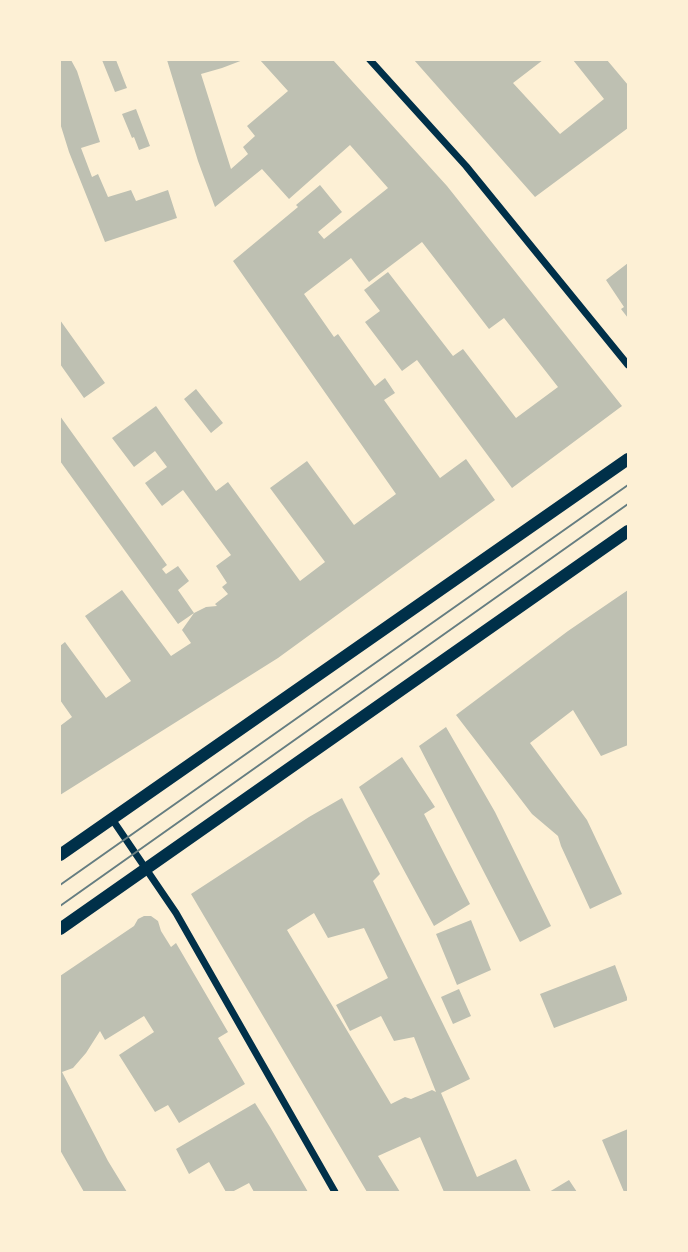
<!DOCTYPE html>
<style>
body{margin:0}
#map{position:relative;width:688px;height:1252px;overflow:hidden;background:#fdf0d5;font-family:Figtree,sans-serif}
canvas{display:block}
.frame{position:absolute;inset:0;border:61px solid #fdf0d5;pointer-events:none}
</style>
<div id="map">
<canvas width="688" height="1252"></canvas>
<div class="frame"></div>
</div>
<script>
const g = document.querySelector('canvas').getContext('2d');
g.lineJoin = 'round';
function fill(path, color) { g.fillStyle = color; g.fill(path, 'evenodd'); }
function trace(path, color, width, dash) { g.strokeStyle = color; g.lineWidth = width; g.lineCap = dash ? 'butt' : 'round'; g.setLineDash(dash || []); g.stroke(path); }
const building = new Path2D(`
 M60,60H71L77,71L100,142L81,148L92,177L98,174L108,197L131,190L136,201L168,190L177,218L105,242L69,152L60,123Z
 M102,60H116L127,88L115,92Z
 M167,60H243L222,68L201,74L231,169L248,154L243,147L255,136L247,126L288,91L260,60H333L447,186L622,406L512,488L417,360L402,371L365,322L380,311L364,290L388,272L453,356L463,349L516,418L558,387L504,318L489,329L422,242L369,282L351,258L304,294L334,337L338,334L375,386L385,378L395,393L384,400L440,478L466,459L495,500L278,658L60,795V726L72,717L60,700V646L65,642L106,698L131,681L85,616L122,590L171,656L191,643L182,630L194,613L178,624L60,461V416L167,565L162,569L166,574L178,566L189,581L178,590L194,613L206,607L217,606L215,604L228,594L222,587L227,583L216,566L231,555L183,490L162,506L145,483L167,467L155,451L134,467L112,438L156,406L216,491L228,482L300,581L325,562L270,488L307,461L354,525L396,494L233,261L298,207L296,205L320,185L342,212L318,232L324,239L388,188L350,145L289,199L262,169L215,207L198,161Z
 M414,60H543L513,83L560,134L604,99L573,60H607L628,85V128L535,197Z
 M136,109L150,146L139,150L134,137L132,138L122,114Z
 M628,263V318L621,309L624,307L606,280Z
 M60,320L105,383L84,398L60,364Z
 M196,389L223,423L211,433L184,399Z
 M628,590V745L601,756L573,710L530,743L587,820L622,894L590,909L561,846L558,836L532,814L456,715L568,631Z
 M446,727L495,812L551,926L520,942L419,746Z
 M402,757L435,807L424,814L470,904L434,926L359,787Z
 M342,798L380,874L373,881L470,1079L441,1093L477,1177L516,1159L531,1192H444L420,1137L378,1156L400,1192H367L191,894L309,817ZM314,913L328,938L364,928L388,978L336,1005L350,1031L381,1016L394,1041L414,1037L436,1092L432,1090L411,1099L405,1097L391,1104L287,930Z
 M144,916H151L158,921L161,931L171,947L176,943L228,1032L218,1038L245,1084L179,1123L168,1105L155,1112L119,1055L154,1032L144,1016L105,1040L100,1031L86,1053L73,1068L62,1072L108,1161L127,1192H84L60,1150V976L134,926L138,919Z
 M471,920L491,970L457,985L436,934Z
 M615,965L628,1000L554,1028L540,994Z
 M459,989L471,1016L453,1024L441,997Z
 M255,1103L270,1127L308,1192H254L249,1183L232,1192H226L209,1162L189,1174L176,1149Z
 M628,1129V1192H624L602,1140Z
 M569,1180L577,1192H549Z`);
const minor = new Path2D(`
 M370,60L466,166L628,365
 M112,819L176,913L335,1192`);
const tertiary = new Path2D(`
 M60,855L628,459
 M60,929L628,531`);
const tram = new Path2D(`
 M60,885L628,485
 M60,906L628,504`);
fill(building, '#bec0b2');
trace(minor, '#003049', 7);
trace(tertiary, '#003049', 12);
trace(tram, '#657d81', 2);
</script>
